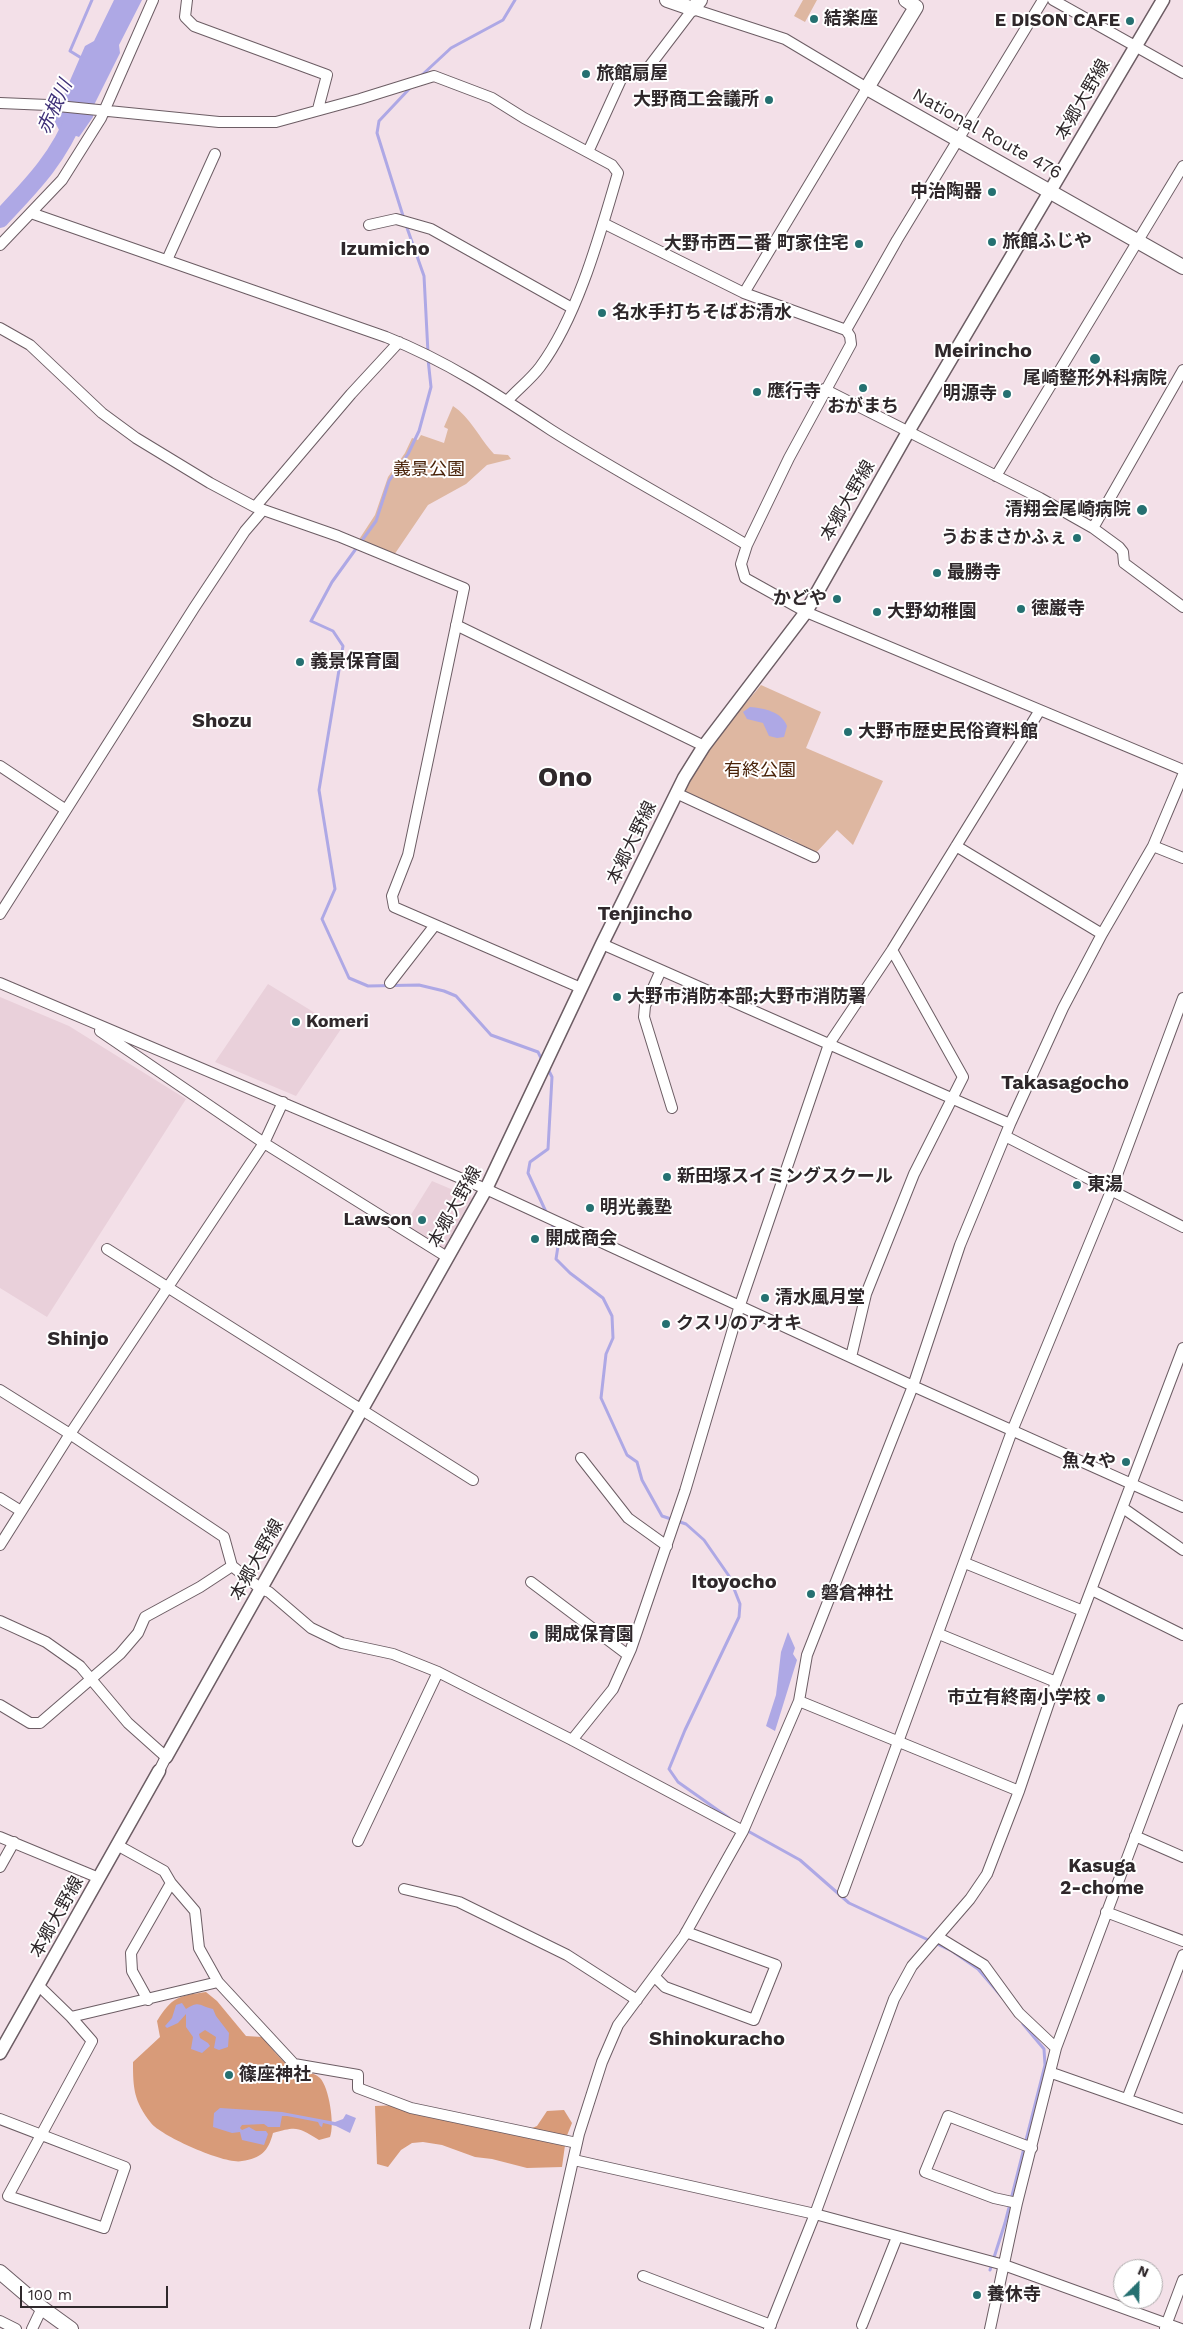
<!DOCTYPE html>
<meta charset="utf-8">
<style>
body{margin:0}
#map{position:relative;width:1183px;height:2329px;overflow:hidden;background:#f3e0e8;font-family:"Work Sans",sans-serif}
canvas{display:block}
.north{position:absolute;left:1113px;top:2259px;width:50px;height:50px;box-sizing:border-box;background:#fff;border:1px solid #aca9aa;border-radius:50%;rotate:23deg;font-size:14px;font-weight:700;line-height:20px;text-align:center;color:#2f282b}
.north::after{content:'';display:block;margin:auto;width:18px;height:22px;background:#257071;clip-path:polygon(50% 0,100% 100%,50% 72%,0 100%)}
.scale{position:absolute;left:20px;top:2286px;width:148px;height:22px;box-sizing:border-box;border:2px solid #2f282b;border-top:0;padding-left:6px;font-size:15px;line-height:18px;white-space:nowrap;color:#2f282b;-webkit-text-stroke:4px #fff;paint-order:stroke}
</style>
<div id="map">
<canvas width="1183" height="2329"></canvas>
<div class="north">N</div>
<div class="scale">100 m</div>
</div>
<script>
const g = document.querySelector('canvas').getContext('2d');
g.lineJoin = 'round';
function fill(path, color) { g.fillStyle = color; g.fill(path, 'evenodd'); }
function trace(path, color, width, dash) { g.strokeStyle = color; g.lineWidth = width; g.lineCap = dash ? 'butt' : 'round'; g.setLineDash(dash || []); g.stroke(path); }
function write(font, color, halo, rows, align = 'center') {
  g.font = font + ' "Work Sans","Noto Sans JP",sans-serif'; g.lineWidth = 4; g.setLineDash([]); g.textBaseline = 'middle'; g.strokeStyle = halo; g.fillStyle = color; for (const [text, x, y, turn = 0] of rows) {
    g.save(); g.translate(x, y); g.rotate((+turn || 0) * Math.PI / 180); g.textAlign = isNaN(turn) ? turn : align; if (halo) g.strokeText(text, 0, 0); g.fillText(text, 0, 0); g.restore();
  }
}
const built = new Path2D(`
 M268,984L341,1029L296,1096L215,1062Z
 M0,997L69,1026L186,1099L47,1317L0,1288Z
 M432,1181L472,1198L443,1250L404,1226Z`);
const green = new Path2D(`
 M803,0H817L805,22L794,16Z
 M453,406C470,417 480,439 494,454L508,455L511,459L487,465L466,484L428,505L394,555L358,541L375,515L388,477L405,453L412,438L418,440L421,435L444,443L448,429L444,427Z
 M761,685L821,712L806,748L883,781L853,845L837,830L815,854L791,839L684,794C685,771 744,706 761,685Z`);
const forest = new Path2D(`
 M206,1992L217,2001L246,2036L262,2037C271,2047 280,2060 291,2067C299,2073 312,2070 320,2078C329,2087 335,2125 330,2137L319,2140C298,2127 297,2126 273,2133C268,2152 261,2158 242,2161C226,2165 161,2136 151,2123C134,2101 133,2089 133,2062L160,2037L157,2021C172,1997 178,1996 206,1992Z
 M398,2105L522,2132L537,2126L547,2111L564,2110L572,2123L566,2138L562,2167L527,2168L492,2159L475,2157L442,2145L423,2142L412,2143L401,2150L388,2167L377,2164L375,2106Z`);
const water = new Path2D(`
 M114,0H142L119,45L120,53L94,105L93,117L79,137L59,130L55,122V115L85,46L94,41Z
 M750,707C764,708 782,712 787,726L784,737L777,738L769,736L763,723L747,719L743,712Z
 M788,1632L795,1648L793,1654L797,1660L775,1731L766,1726L776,1695L781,1652Z
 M182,2003L186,2009C200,2000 199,2006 213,2009L216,2016L229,2033L228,2047L219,2050L214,2048L216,2037L205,2030L199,2034L200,2038L208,2043L210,2046L202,2053L191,2049L193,2037L186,2027V2014L178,2023L167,2028L165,2026L172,2018L176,2005Z
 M220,2108L282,2112L335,2122L343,2119L346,2114L356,2118L350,2133L336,2126L323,2123L322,2127L320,2126L318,2122L287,2116H282L280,2127H268L264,2124L242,2125L240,2128L242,2130L249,2127L256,2131H266L268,2134L264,2145L242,2140L240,2132L232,2133L213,2127L214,2113Z`);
const stream = new Path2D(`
 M83,59L70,51L92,0
 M422,75L451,48L503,20L515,0
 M404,219L377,133L379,121L411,87
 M406,225L424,276L428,353
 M428,359L431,387L419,431L408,454L389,481L376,521L332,582L311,621L333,631L343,646L319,790L335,889L322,919L349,978L368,986L419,985L444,991L456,996L491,1035L538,1052L542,1060
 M547,1067L552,1077L548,1149L530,1162L528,1173L547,1214
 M551,1222L559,1240L556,1259L570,1273L603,1298L612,1316L613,1338L606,1354L601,1398L627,1455L637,1462L642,1480L662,1516L686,1524L704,1540L729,1576L740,1604L739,1617L685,1730L669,1769L678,1782L729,1818
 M746,1830L800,1860L849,1903L952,1951L978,1969L1002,1997
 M990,2270L1005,2223L1045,2065L1044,2049L1023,2024`);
const river = new Path2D(`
 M0,219C33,184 58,159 77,112`);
const minor = new Path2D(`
 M187,0L185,17L194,26L327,75L318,109
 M1043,0L897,240L846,330L850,336L851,344L789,458L747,545L741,564L745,578L806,612L1183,770
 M1053,0L1183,73
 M0,103L48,105L219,122H276L360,99L434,76L492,98L524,118L612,165L618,173C600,234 578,316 540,367C531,379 518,389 508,400
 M588,152L624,73L628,69L641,74L645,72L693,9L785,39L867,88L744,293
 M31,213L386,337C445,360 498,395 551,430C614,470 682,506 747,545
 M603,223L744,293L846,330
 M369,225L396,219L431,229L572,308
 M0,245L62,180L101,118L153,0
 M167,260L215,154
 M0,328L30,345L102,413L136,438L210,483L255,507L338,536L464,588L408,855L392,896L394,907L581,988
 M824,389L1040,498L1093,528L1119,547L1123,552L1124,563L1183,607
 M996,476L1183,166
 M255,507L351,394L399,342
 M1093,528L1183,370
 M456,625L704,746
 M0,766L66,810
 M676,793L814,857
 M956,846L1102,934
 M1153,846L1183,858
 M0,914L194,608L245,531L263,510
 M602,944L1010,1124
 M661,970L645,1006L644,1017L672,1108
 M0,983L486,1189L913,1386L1183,1507
 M390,983L435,925
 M100,1031L264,1143L447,1257
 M1005,1136L1183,1227
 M107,1249L473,1480
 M851,1357L866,1294L914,1174L963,1077L892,950
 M0,1390L70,1434L224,1537L232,1566L261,1589L269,1592L311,1628L342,1643L393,1654L438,1672L572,1740L743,1831
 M581,1458L628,1518L667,1546
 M0,1498L21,1511
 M1123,1508L1183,1550
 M0,1545L70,1434L264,1143L283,1102
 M965,1563L1083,1611
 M531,1582L628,1655
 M1092,1590L1183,1635
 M0,1621L46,1642L80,1666L128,1723L166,1757L159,1771
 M939,1634L1056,1682
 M799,1701L1019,1791
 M0,1705L30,1723H40L120,1654L138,1633L145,1617L200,1587L232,1566
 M572,1740L613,1689L631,1649L685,1491L740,1305L829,1044L892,950L1040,710
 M1135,1836L1183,1857
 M0,1837L99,1878
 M358,1841L438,1672
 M117,1845L164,1871L171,1883L195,1911L199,1948L218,1982L294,2064L358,2075V2088L411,2108L577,2143
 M0,1867L14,1842
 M404,1889L459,1902L567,1955L637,2000
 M843,1892L1012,1431L1111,1191L1183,998
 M1106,1912L1183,1941
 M938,1937L984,1965L1019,2013L1056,2048
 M655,1977L665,1987L754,2020L776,1965L686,1932
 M38,1985L71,2017L218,1982
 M148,2000L132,1971L131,1953L171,1883
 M1052,2073L1183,2119
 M1127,2099L1183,1955
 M0,2119L125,2167L104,2228L8,2196L92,2041L71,2017
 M574,2160L815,2214L1004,2265L1181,2329
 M1017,2203L994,2198L925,2172L948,2116L1032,2148
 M643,2276L771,2325
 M0,2321L16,2329
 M862,2325L897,2237
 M1165,2328L1183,2280
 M32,2329L42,2308
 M535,2329L579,2134L602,2062L618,2025L684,1936L743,1831L799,1701L807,1655L913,1386L960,1245L1010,1124L1063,1008L1102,934L1153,846L1183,775
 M769,2329L815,2214L894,1999L912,1966L970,1899L987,1874L1019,1791L1056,1682L1183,1348
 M990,2329L1017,2203L1056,2048L1183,1709`);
const major = new Path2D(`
 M166,1757L486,1189L602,944L684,778L704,746L806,612L912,425L1163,0
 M0,2053L159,1771`);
const highway = new Path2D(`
 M667,0L693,9L700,0
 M906,0L916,7L867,88L1183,267
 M0,2272L42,2308L71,2329`);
const markers = [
 [814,19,5,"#257071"],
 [1130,21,5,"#257071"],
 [586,74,5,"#257071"],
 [769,100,5,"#257071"],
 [992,192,5,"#257071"],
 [992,242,5,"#257071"],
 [859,244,5,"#257071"],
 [602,313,5,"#257071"],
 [1095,359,6,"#257071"],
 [863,388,5,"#257071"],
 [757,392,5,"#257071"],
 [1007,394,5,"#257071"],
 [1142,510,6,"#257071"],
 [1077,538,5,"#257071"],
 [937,573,5,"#257071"],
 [837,599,5,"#257071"],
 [1021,609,5,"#257071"],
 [877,612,5,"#257071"],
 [300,662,5,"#257071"],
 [848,732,5,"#257071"],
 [617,997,5,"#257071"],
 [296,1022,5,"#257071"],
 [667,1177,5,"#257071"],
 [1077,1185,5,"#257071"],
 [590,1208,5,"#257071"],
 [422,1220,5,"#257071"],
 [535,1239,5,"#257071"],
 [765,1298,5,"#257071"],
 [666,1324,5,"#257071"],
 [1126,1462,5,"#257071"],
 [811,1594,5,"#257071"],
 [534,1635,5,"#257071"],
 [1101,1698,5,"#257071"],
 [229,2075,5,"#257071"],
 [977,2295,5,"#257071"]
];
const poiNames = [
 ["結楽座",824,19],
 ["E DISON CAFE",1120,21,"right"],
 ["旅館扇屋",596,74],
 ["大野商工会議所",759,100,"right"],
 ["中治陶器",982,192,"right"],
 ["旅館ふじや",1002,242],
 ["大野市西二番 町家住宅",849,244,"right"],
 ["名水手打ちそばお清水",612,313],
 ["尾崎整形外科病院",1095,379,"center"],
 ["應行寺",767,392],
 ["明源寺",997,394,"right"],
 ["おがまち",863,407,"center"],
 ["清翔会尾崎病院",1131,510,"right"],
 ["うおまさかふぇ",1067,538,"right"],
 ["最勝寺",947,573],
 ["かどや",827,599,"right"],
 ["徳巌寺",1031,609],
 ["大野幼稚園",887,612],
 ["義景保育園",310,662],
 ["大野市歴史民俗資料館",858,732],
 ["大野市消防本部;大野市消防署",627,997],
 ["Komeri",306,1022],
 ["新田塚スイミングスクール",677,1177],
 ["東湯",1087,1185],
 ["明光義塾",600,1208],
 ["Lawson",412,1220,"right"],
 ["開成商会",545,1239],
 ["清水風月堂",775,1298],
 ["クスリのアオキ",676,1324],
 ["魚々や",1116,1462,"right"],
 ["磐倉神社",821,1594],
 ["開成保育園",544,1635],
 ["市立有終南小学校",1091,1698,"right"],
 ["篠座神社",239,2075],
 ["養休寺",987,2295]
];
const streetNames = [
 ["本郷大野線",1083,100,-60],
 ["National Route 476",987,134,29],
 ["本郷大野線",848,501,-60],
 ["本郷大野線",632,843,-64],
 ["本郷大野線",455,1207,-61],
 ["本郷大野線",257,1560,-61],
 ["本郷大野線",57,1917,-61]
];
const parkNames = [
 ["義景公園",429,470],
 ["有終公園",760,771]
];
const waterNames = [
 ["赤根川",55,107,-65]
];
const neighbourhoodNames = [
 ["Kasuga",1102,1866],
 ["2-chome",1102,1888]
];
const quarterNames = [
 ["Izumicho",385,249],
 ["Meirincho",983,351],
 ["Shozu",222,721],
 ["Tenjincho",645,914],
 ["Takasagocho",1065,1083],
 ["Shinjo",78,1339],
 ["Itoyocho",734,1582],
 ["Shinokuracho",717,2039]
];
const townNames = [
 ["Ono",565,778]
];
fill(built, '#e9d0da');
fill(green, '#deb7a1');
fill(forest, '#d89b79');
fill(water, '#aea8e5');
trace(stream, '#aea8e5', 3);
trace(river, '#aea8e5', 18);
trace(minor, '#6c5d64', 12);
trace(major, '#6c5d64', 15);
trace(highway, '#6c5d64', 16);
trace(minor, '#fff', 10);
trace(major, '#fff', 12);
trace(highway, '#fff', 14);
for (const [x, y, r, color] of markers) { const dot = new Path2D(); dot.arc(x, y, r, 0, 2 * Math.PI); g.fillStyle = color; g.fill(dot); trace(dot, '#fff', 2); }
write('bold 18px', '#2f282b', '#fff', poiNames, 'left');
write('18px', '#2f282b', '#fff', streetNames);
write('18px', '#492208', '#fff', parkNames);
write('italic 19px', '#3f3178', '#fff', waterNames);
write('bold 19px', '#2f282b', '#fff', neighbourhoodNames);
write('bold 20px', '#2f282b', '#fff', quarterNames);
write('bold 28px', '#2f282b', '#fff', townNames);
</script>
